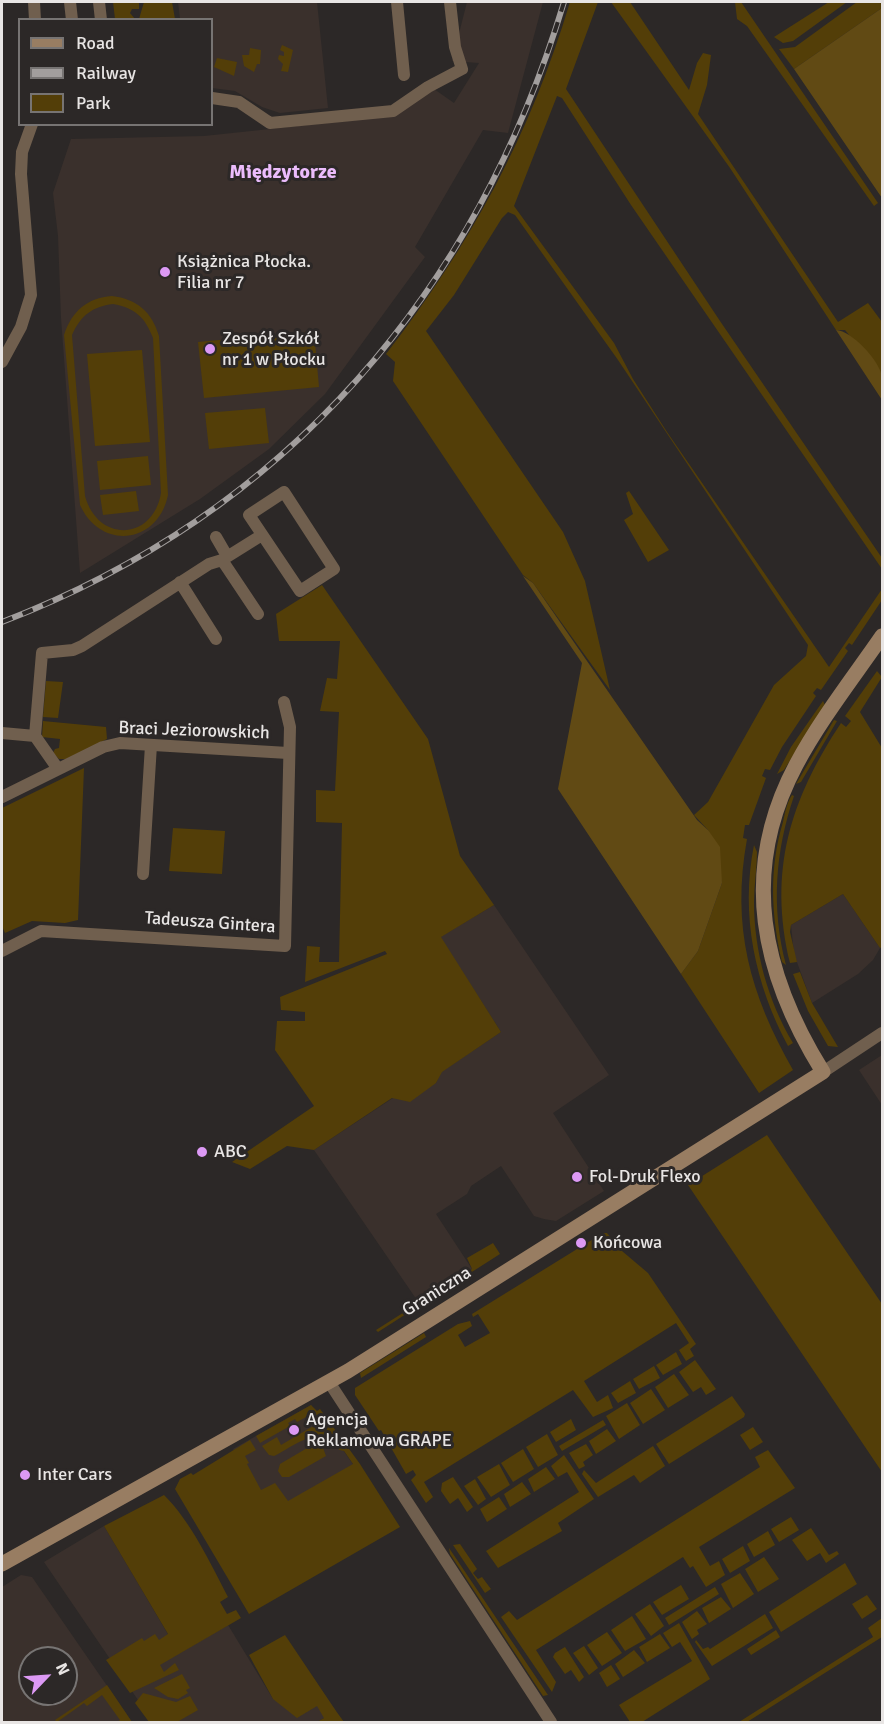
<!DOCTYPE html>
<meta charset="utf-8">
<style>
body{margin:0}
#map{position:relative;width:884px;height:1724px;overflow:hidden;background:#2c2827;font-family:Signika,sans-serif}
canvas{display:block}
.frame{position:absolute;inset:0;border:3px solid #e8e5e4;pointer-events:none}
.legend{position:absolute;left:18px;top:18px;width:195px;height:108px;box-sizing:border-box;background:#2c2827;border:2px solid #777473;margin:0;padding:8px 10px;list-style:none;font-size:18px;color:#e8e5e4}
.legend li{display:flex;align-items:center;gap:12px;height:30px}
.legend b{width:30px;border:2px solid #777473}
.north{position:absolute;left:18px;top:1646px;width:60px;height:60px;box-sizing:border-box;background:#2c2827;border:2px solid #777473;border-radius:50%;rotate:65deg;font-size:16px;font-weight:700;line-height:24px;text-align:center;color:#e8e5e4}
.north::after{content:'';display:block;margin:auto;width:21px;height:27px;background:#dc99f4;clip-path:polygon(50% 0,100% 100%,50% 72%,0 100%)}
</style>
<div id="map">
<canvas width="884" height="1724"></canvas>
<div class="frame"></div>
<ul class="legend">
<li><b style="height:8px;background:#987d62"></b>Road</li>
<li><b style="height:8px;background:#a29e9d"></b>Railway</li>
<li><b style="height:16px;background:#533e08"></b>Park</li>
</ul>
<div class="north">N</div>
</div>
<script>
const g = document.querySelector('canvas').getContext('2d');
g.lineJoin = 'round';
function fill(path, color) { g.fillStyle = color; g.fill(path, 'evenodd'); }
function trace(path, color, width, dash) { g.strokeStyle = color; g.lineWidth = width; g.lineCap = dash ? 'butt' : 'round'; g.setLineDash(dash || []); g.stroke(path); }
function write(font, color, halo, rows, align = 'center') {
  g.font = font + ' Signika,sans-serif'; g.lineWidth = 6; g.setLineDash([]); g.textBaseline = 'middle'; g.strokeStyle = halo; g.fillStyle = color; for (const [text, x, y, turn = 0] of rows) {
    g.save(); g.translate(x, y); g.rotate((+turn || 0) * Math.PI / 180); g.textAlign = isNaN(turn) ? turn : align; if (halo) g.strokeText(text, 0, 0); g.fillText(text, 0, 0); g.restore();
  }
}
const built = new Path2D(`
 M178,2H317L328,108L280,113L262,107L235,91L212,88V20L180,19Z
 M467,2H543L508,133L483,130L415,247L425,257L325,394L269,449L200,499L80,573L61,318L58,236L53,193L71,139L204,136L393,116L434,89L454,103L479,63L452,61Z
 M843,894L880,948L873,960L858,974L812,1003L794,954L791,925Z
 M494,905L609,1075L553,1113L604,1191L556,1221L544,1219L534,1216L501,1166L471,1186L467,1194L436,1214L472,1269L419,1303L314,1150L393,1098L436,1083L441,1072L501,1032L440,937Z
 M882,1055V1105L859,1070Z
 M311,1405L355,1467L272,1517L233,1449Z
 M104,1526L179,1653L228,1625L273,1699L312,1676L336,1711L317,1722H153L44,1562Z
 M21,1575L32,1577L132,1722H2V1587ZM30,1658H66V1694H30Z`);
const green = new Path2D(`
 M113,2H139V9H132L130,13L135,19H115Z
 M144,2H172L175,19H139Z
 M570,2H598L566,89L720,321L882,558V569L631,205L562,98L557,96L514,206L614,343L633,379L667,432L829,667L882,589V600L852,645L849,643L845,648L848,651L821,690L817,688L813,693L816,696L782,747L770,770L765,769L762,776L766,778L749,825H745L743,838L747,839C731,927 750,994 793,1070L759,1093L681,974L698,951L722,883L708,830L694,815L708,802L774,685L806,656L808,645L618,360L515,215L508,212L502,218L454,295L426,331L563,532L585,581L610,690L533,583L523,575L393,381L395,362L386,354C471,244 530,135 570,2Z
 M611,2H630L689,90L697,63L703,53L711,55L707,85L698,114L838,322L868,303L882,322V375L845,330H836L730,168Z
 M735,2H741L878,203L874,206L747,26L737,19Z
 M829,2H847L793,41L783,43L774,37Z
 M857,2H882V8L794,69L779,49L795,47Z
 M282,45L293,50L288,72L281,71L283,64L278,59L279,55L284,56V52L280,50Z
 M250,48L261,50L260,64H257L254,72L244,66L242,55H249Z
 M217,58L237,62L234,76L214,67Z
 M112,296C137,299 152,312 159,336L168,495C158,544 101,551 80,505L64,335C72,311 87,298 112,296ZM113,304C135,308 145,317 153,338L161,493C153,541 98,543 85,496L72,335C81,315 92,307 113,304Z
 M314,331L319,387L204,398L198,342Z
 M142,350L150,442L95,446L87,354Z
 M265,408L269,443L209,449L205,413Z
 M148,456L151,485L100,490L97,461Z
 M136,491L139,511L103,515L100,495Z
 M629,491L669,550L648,562L624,520L633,514L626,493Z
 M322,585L428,739L460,856L494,905L441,937L501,1032L442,1072L436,1083L410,1102L392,1098L314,1150L287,1146L250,1169L232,1162L314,1106L275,1050L277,1021H305V1012L281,1010L280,997L387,954L385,951L305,982L307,946L320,947L319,962H339L342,823L316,822V790L335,791L339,712L320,711L327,678L337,679L340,641H279L276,614Z
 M877,671L882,677L860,712L882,748V947L880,948L843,894L791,925L790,932L797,962L790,963C768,871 790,800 841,723L846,727L851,721L845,716Z
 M46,681L63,682L58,718L43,717Z
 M823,701L825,705L784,770L777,774L791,747Z
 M834,720L837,721L801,782L796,784Z
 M43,721L106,727L107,739L67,759H59L53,753L55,749L59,748L60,739L42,737Z
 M84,768L78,920L65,923L32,921L5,933L2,926V808Z
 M792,795L794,796C775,852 771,908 786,965L782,962C771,915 769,868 783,822C785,813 787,802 792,795Z
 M173,828L225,831L222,874L169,871Z
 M754,845L757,852C757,869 754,885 754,902C754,951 768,1001 793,1043L788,1046C755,984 740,915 754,845Z
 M800,972L812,1003L838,1047L828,1046L808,1011L793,974Z
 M767,1135L882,1304V1472L688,1185Z
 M603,1233H607L622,1251L648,1273L696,1344L690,1349L694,1356L686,1361L679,1350L689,1343L676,1323L584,1381L597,1402L608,1395L613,1408L593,1417L573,1390L424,1482L433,1497L426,1503L411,1480L416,1475L413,1470L406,1474L381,1430L379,1431L355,1395V1388L458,1324L470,1321L472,1326L458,1335L465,1347L490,1333L478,1314L473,1317L472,1314Z
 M493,1243L500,1254L378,1332L376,1330L472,1269L467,1258Z
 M424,1333L426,1337L361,1378L360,1373Z
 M676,1352L682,1364L663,1375L656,1365Z
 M695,1360L716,1389L706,1395L701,1387L693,1392L679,1372Z
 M654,1366L660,1378L639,1389L633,1379Z
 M674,1374L689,1395L668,1408L655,1387Z
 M630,1381L636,1393L618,1403L611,1393Z
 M651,1389L665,1410L643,1424L630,1403Z
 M732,1396L745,1414L744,1417L669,1464L656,1444Z
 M627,1403L640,1425L619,1439L606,1416Z
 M311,1405L317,1411L320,1409L360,1464L400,1527L249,1614L175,1489L180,1479L191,1473L193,1475L250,1440L256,1450L245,1456L249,1463L247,1464L261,1490L275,1483L288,1501L353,1464L344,1451C334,1450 333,1441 324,1438C308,1432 288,1450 274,1456L269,1455L262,1446L277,1437L281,1445L315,1425L310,1415L297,1422L295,1419L288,1423L290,1426L260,1443L256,1436Z
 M571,1419L576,1430L556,1442L550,1432Z
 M603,1420L606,1425L562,1451L559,1446Z
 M753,1427L763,1442L750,1450L740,1435Z
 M607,1429L616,1441L596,1454L589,1441Z
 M547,1434L558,1455L538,1467L526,1447Z
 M314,1444L322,1445L326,1456L289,1477H282L278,1471L280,1464Z
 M586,1444L593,1455L583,1462L585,1466L579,1469L569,1453Z
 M653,1446L665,1466L640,1483L634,1475L598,1497L582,1474L584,1470L596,1483Z
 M523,1449L534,1469L513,1482L501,1463Z
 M768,1450L795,1488L699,1547L710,1566L719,1561L725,1575L706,1587L693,1566L690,1568L683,1557L536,1650L556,1682L552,1692L501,1617L509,1611L517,1620L760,1467L755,1457Z
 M564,1455L594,1499L558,1523L562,1531L498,1568L486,1551L579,1492L567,1472L558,1477L551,1466Z
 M499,1464L510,1485L491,1497L477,1477Z
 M546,1467L555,1479L534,1492L528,1479Z
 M453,1477L473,1507L467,1512L458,1498L450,1504L441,1491L442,1483Z
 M475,1479L486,1499L478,1505L464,1486Z
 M522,1482L531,1494L510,1507L504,1494Z
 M164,1495C190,1520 212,1566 228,1597L220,1602L227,1614L236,1610L241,1618L160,1665L164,1672L175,1663L179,1670L130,1693L106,1660L142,1638L144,1641L155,1634L159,1640L168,1634L104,1526Z
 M499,1497L507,1509L487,1522L480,1509Z
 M791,1517L799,1530L779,1542L771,1529Z
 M811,1528L829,1555L837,1551L839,1554L826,1563L820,1553L807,1561L792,1540Z
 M768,1531L775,1545L754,1557L747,1544Z
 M460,1544L477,1569L473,1573L478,1579L482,1577L491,1589L485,1593L453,1545Z
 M743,1546L750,1561L730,1573L722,1559Z
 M449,1548L548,1695L543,1696L450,1554Z
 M764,1557L779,1579L758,1592L745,1569Z
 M845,1563L857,1584L781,1632L769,1612Z
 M740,1573L754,1594L733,1608L721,1584Z
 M681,1585L689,1599L662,1615L653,1602Z
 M715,1587L719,1594L669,1625L665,1618Z
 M867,1595L877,1609L862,1619L852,1604Z
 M721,1597L731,1609L709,1623L702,1608Z
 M650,1604L664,1626L651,1636L635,1614Z
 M697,1611L707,1624L697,1630L699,1634L692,1639L682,1622Z
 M765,1614L773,1628L712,1666L695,1642L696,1640L703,1649L708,1647L710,1649Z
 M632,1616L646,1639L625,1651L611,1630Z
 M882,1618V1637L747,1722H739L873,1637L868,1628Z
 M679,1623L710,1679L642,1722H630L619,1705L692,1661L680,1642L672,1647L663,1633Z
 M776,1630L780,1637L751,1655L747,1649Z
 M607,1632L622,1653L602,1666L587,1645Z
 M660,1634L670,1648L647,1662L639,1647Z
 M285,1635L336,1711L344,1722H317L324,1718L317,1706L297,1718L273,1699L249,1655Z
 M584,1646L598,1668L589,1675L573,1653Z
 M565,1647L584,1677L579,1682L571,1670L565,1674L553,1657L555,1653Z
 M634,1650L645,1663L623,1677L615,1664Z
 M611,1665L620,1679L607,1687L599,1673Z
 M182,1674L190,1688L186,1690L188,1693L178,1699L168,1697L154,1688Z
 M107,1685L132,1722H117L120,1720L102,1695L87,1706L84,1703L57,1722L55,1720Z
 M143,1693L176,1702L190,1696L198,1710L177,1722H149L135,1703Z`);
const forest = new Path2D(`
 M882,8V198L794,69Z
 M836,330C852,331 879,360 882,376C884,383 883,393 882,400Z
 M523,576L533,583L697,820L708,830L720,847L722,883L698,951L681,974L558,789L582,663Z`);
const street = new Path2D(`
 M34,2L35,20
 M70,2L72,20
 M99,2L101,20
 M397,2L404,75
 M212,98L239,102L270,123L393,111L428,87L462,69L455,47L450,2
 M2,362L21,327L31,295L21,174L22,152L32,124
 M284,492L334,569L300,591L249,515Z
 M216,537L227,556
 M222,560L258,614
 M180,582L216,639
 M2,733L35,736L58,769
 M35,736L42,653L73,650L82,646L209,564L222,560L262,535
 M2,797L103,747L120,743L288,753
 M143,874L151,745
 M2,951L41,931L285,946L290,727L284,702
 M823,1072L882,1033
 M329,1382L551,1722`);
const secondary = new Path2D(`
 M2,1564L348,1371L823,1072C762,974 739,872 796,765C820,720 853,678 882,636`);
const rail = new Path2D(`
 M2,622C287,513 477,291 564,2`);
const markers = [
 [165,272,6,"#dc99f4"],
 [210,349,6,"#dc99f4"],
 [202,1152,6,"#dc99f4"],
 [577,1177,6,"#dc99f4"],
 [581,1243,6,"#dc99f4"],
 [294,1430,6,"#dc99f4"],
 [25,1475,6,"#dc99f4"]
];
const poiNames = [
 ["Książnica Płocka.",177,262],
 ["Filia nr 7",177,283],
 ["Zespół Szkół",222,339],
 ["nr 1 w Płocku",222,360],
 ["ABC",214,1152],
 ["Fol-Druk Flexo",589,1177],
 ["Końcowa",593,1243],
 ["Agencja",306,1420],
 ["Reklamowa GRAPE",306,1441],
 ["Inter Cars",37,1475]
];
const streetNames = [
 ["Braci Jeziorowskich",194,731,2],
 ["Tadeusza Gintera",210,923,4],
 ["Graniczna",437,1292,-32]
];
const neighbourhoodNames = [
 ["Międzytorze",283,173]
];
fill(built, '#3a302c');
fill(green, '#533e08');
fill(forest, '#614a14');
trace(street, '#705f4e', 12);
trace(secondary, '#987d62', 15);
trace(rail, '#a29e9d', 6);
trace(rail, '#2c2827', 4, [11]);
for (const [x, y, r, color] of markers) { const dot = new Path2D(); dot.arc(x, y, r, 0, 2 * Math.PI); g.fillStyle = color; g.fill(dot); trace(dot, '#2c2827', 2); }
write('18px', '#e8e5e4', '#2c2827', poiNames, 'left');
write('18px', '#e8e5e4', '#2c2827', streetNames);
write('bold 20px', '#ebbcfc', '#2c2827', neighbourhoodNames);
</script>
